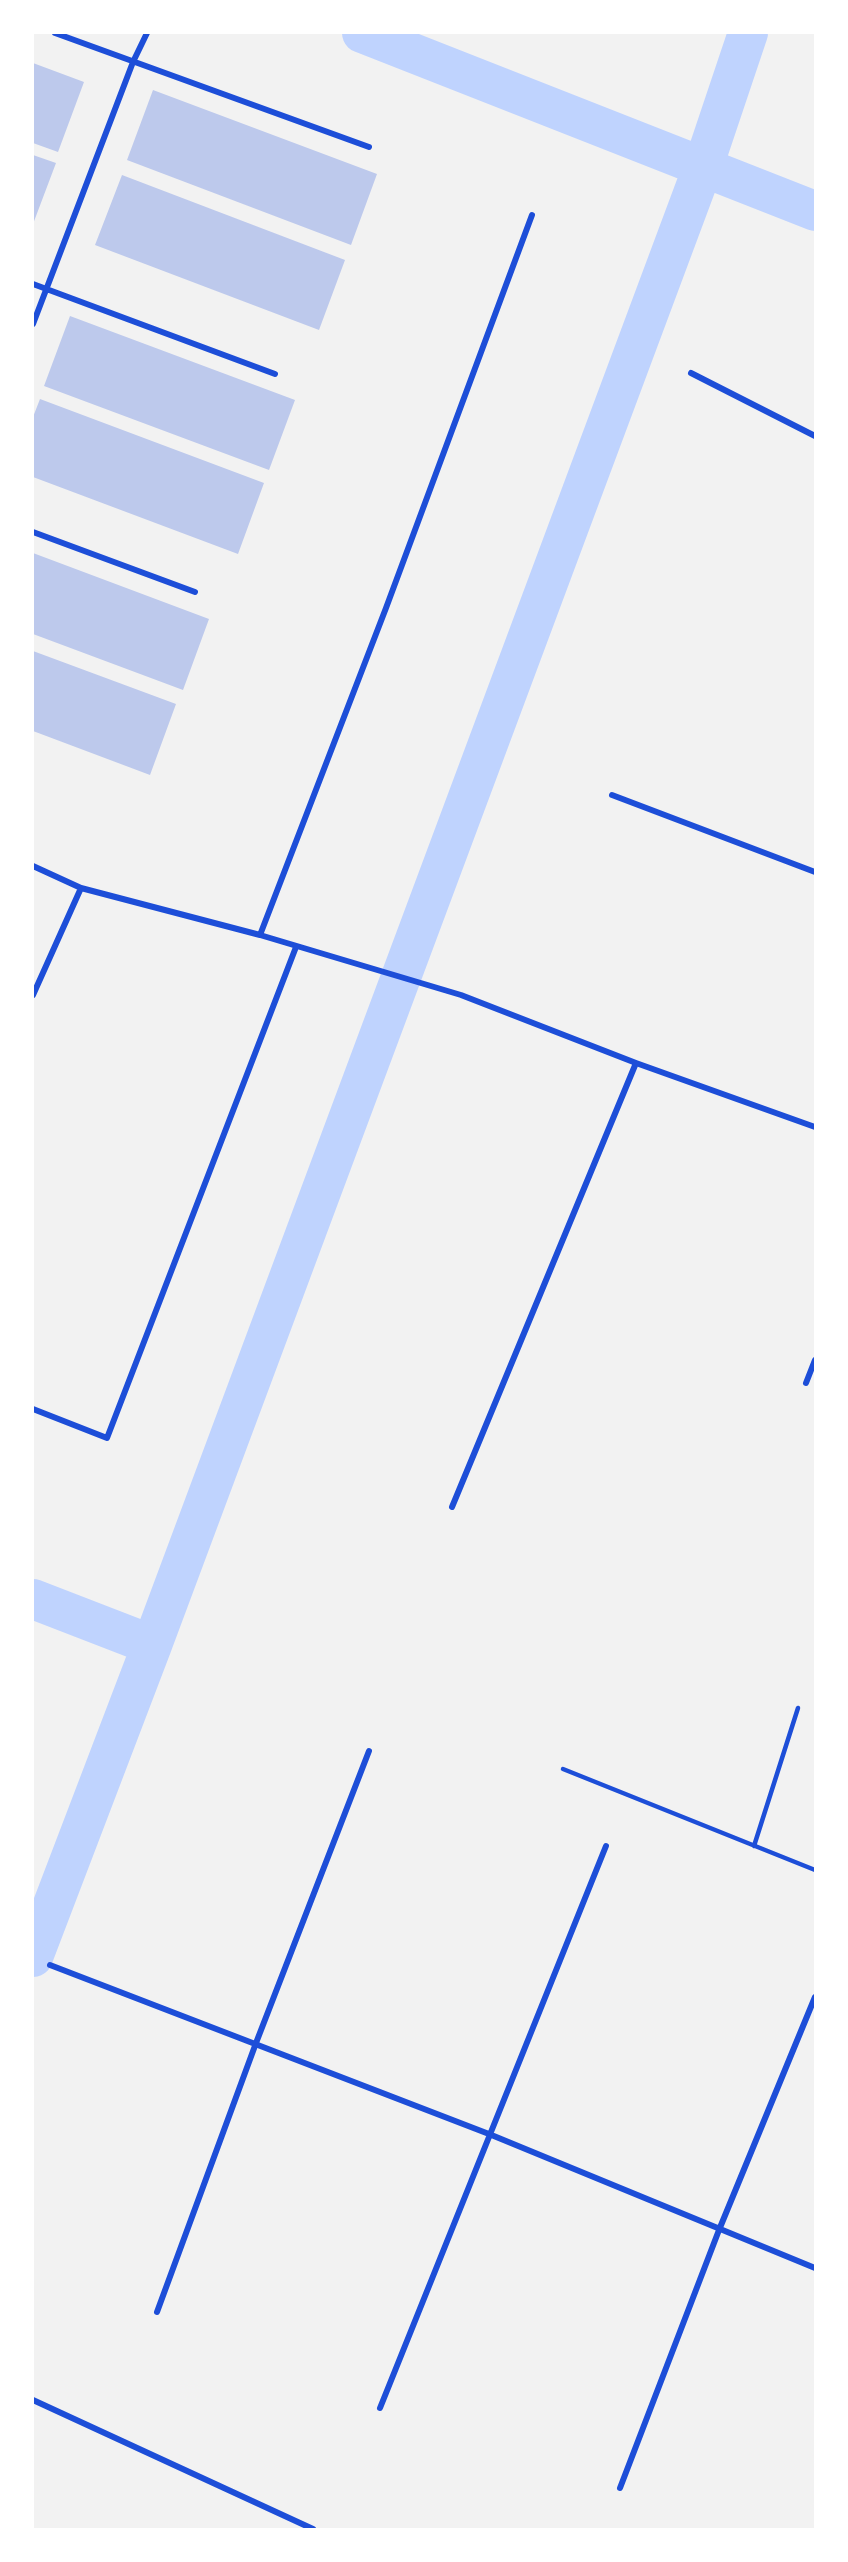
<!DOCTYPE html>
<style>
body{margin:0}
#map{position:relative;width:848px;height:2562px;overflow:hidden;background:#f2f2f2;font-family:Raleway,sans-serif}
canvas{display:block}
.frame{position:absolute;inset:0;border:34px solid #fff;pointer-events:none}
</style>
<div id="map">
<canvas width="848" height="2562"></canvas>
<div class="frame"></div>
</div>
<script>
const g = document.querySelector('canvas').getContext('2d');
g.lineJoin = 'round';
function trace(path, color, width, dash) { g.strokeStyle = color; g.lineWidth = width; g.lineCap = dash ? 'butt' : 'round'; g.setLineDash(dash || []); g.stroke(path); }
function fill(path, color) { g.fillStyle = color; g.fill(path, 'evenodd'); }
const canal = new Path2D(`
 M362,33L815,211
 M33,1599L152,1645L703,167L748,33
 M33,1957L152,1645`);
const building = new Path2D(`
 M33,63L84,82L58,152L33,143Z
 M153,90L377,174L351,245L127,160Z
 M33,155L56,163L33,224Z
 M122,175L345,260L319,330L95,245Z
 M70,316L295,400L269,470L44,386Z
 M40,399L264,483L238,554L33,477V417Z
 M33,553L209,619L183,690L33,634Z
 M33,651L176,704L150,775L33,731Z`);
const service = new Path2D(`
 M563,1769L815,1870
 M754,1846L798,1708`);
const minor = new Path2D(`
 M55,33L369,147
 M33,284L275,374
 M33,324L133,62L147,33
 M691,373L815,436
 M33,532L195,592
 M612,795L815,872
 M33,866L81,888L260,935L461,995L636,1063L815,1127
 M260,935L386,608L532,215
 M33,995L81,888
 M806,1383L815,1360
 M33,1409L107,1438L296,947
 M452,1507L636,1063
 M50,1965L489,2134L815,2268
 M157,2312L256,2043L369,1751
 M33,2400L313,2529
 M380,2408L606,1846
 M620,2488L719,2230L815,1997`);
trace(canal, '#bfd3fe', 40);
fill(building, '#bdc9ec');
trace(service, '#1d4ed8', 4.5);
trace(minor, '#1d4ed8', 6);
</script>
